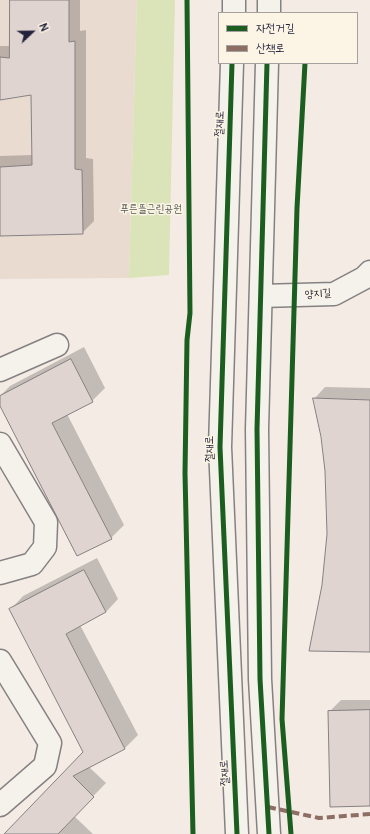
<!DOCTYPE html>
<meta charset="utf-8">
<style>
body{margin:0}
#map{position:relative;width:370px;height:834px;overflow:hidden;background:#f4ece4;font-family:Pangolin,"Poor Story",sans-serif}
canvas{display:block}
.legend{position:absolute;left:218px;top:12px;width:140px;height:52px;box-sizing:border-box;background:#fcf5e5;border:1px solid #a5a1a1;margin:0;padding:5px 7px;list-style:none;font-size:12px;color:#22223b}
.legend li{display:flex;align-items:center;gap:8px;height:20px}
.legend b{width:20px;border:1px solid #a5a1a1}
.north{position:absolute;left:12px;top:12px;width:40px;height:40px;-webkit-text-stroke:3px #fcf5e5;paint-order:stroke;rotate:68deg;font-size:11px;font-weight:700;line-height:16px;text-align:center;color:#22223b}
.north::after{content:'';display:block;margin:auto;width:14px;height:18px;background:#22223b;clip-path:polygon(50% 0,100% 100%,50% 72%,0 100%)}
</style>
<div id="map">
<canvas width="370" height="834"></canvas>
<ul class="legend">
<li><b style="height:5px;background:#1b5e20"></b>자전거길</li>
<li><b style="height:5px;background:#8d6e63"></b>산책로</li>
</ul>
<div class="north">N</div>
</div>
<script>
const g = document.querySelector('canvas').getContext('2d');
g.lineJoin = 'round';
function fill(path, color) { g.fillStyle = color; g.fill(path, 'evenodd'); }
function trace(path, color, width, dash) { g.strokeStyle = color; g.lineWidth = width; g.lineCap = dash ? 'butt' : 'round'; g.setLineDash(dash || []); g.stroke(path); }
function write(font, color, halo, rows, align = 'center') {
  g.font = font + ' Pangolin,"Poor Story",sans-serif'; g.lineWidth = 3; g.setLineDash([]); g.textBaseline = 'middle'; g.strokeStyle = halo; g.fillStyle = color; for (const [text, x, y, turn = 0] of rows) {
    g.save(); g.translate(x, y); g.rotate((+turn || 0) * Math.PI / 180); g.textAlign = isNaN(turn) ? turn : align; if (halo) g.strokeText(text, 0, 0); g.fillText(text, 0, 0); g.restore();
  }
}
const built = new Path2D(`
 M0,0H137L129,278L0,279Z`);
const green = new Path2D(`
 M137,0H175L169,275L129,278Z`);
const shadow = new Path2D(`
 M11,0H80V31L86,30V158L93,159L94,221L82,233L0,235V156L33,155L32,94L0,99V46H10Z
 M84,347L105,388L92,401L67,414L124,525L111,538L0,404V396L10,386Z
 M325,387L370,388V651L323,585L328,534L326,471L322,437L314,399Z
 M97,558L118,599L106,612L80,625L138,735L125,748L89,767L106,783L74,816L93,834H5L85,752L11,609L23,596Z
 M341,700H370V805L329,712Z`);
const building = new Path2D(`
 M10,0H69V42L75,41V169L82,170L83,234L0,236V167L32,165L31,95L0,100V57L9,58Z
 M71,359L93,402L52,423L112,539L77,556L0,406V396Z
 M313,398L370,400V652L309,651L322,585L327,534L325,471L321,437Z
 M84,570L106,612L66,634L125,749L73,776L94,797L58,834H4L83,752L9,609Z
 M370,710V806L330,807L328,711Z`);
const minor = new Path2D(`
 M234,13V0
 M269,13V0
 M232,63L220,447L237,834
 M267,63L257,429L260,679L269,834
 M261,296L334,294L364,278L370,272
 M0,370L57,345
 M0,444L46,522L45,547L32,564L0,573
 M0,661L50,743L45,766L0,805`);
const quiet = new Path2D(`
 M268,807L319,818L370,814`);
const cycleway = new Path2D(`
 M187,0L190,313L187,340L185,473L193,834
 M232,63L220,447L237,834
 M267,63L257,429L260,679L269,834
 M291,834L282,719L297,208L305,63`);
const streetNames = [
 ["절재로",220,124,-88],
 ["양지길",318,294,-4],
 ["절재로",210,449,-91],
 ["절재로",225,773,-93]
];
const parkNames = [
 ["푸른뜰근린공원",151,209]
];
fill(built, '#eadbd1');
fill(green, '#dae4b8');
fill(shadow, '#0003');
fill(building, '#e0d4d0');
trace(building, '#858183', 1);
trace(minor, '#858183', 25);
trace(minor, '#f5f1eb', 22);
trace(quiet, '#8d6e63', 4, [8, 4]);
trace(cycleway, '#1b5e20', 5);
write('11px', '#22223b', '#fcf5e5', streetNames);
write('11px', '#535a56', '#fcf5e5', parkNames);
</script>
